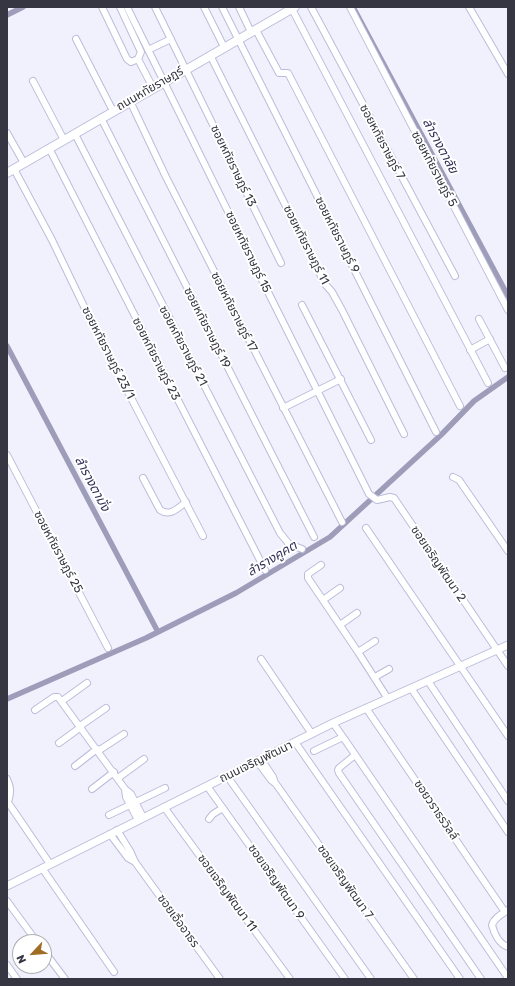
<!DOCTYPE html>
<meta charset="utf-8">
<style>
body{margin:0}
#map{position:relative;width:515px;height:986px;overflow:hidden;background:#f1f1fe;font-family:Rubik,sans-serif}
canvas{display:block}
.frame{position:absolute;inset:0;border:8px solid #363642;pointer-events:none}
.north{position:absolute;left:12px;top:934px;width:40px;height:40px;box-sizing:border-box;background:#fff;border:1px solid #afafb3;border-radius:50%;rotate:244deg;font-size:11px;font-weight:700;line-height:16px;text-align:center;color:#363642}
.north::after{content:'';display:block;margin:auto;width:14px;height:18px;background:#a06d24;clip-path:polygon(50% 0,100% 100%,50% 72%,0 100%)}
</style>
<div id="map">
<canvas width="515" height="986"></canvas>
<div class="frame"></div>
<div class="north">N</div>
</div>
<script>
const g = document.querySelector('canvas').getContext('2d');
g.lineJoin = 'round';
function trace(path, color, width, dash) { g.strokeStyle = color; g.lineWidth = width; g.lineCap = dash ? 'butt' : 'round'; g.setLineDash(dash || []); g.stroke(path); }
function write(font, color, halo, rows, align = 'center') {
  g.font = font + ' Rubik,"Noto Sans Thai",sans-serif'; g.lineWidth = 4; g.setLineDash([]); g.textBaseline = 'middle'; g.strokeStyle = halo; g.fillStyle = color; for (const [text, x, y, turn = 0] of rows) {
    g.save(); g.translate(x, y); g.rotate((+turn || 0) * Math.PI / 180); g.textAlign = isNaN(turn) ? turn : align; if (halo) g.strokeText(text, 0, 0); g.fillText(text, 0, 0); g.restore();
  }
}
const canal = new Path2D(`
 M353,7L508,296
 M7,15L23,7
 M7,346L158,632
 M7,699L146,638L236,593L330,537L441,435L474,401L508,377`);
const minor = new Path2D(`
 M102,7L127,59L131,62L138,59L141,52L120,7
 M127,7L245,246L369,494L377,500L390,497L394,498L508,666
 M155,7L281,263
 M204,7L224,47
 M222,7L436,432
 M239,7L251,32
 M311,7L455,276
 M350,7L508,310
 M469,7L508,74
 M292,9L488,383
 M256,30L279,73H288L460,406
 M76,39L113,111
 M148,50L171,39
 M210,55L325,284L332,292L342,310L404,434
 M138,59L153,88
 M33,81L64,140
 M130,101L166,177L342,522
 M101,118L314,537
 M7,133L24,163
 M75,134L280,533L289,544L302,549
 M49,148L265,570
 M14,169L52,240L91,321L203,536
 M302,305L371,440
 M479,319L505,368
 M470,350L490,339
 M283,408L341,379
 M7,455L108,648
 M453,477L459,480L508,551
 M143,478L160,510C170,517 178,508 186,502
 M366,528L508,736
 M321,565L308,574V578L358,652L388,699
 M323,600L340,588
 M340,625L357,613
 M358,652L375,641
 M261,659L312,734
 M375,677L389,669
 M428,681L508,801
 M411,688L508,832
 M62,701L87,683
 M366,708L505,912
 M35,710L54,697H58L125,789L131,794L143,817
 M80,726L106,708
 M343,737L508,978
 M295,742L460,979
 M59,743L81,727
 M98,751L124,734
 M314,751L343,737L333,723
 M355,755L339,768L338,770L339,773L481,979
 M261,759L273,777L275,783
 M257,761L271,780L276,784L414,979
 M75,766L97,749
 M227,776L371,979
 M118,778L144,759
 M7,779C11,787 11,793 8,802
 M207,786L345,979
 M92,789L114,772
 M125,789L126,797L138,820
 M7,801L50,864
 M164,807L290,979
 M109,815L165,788
 M209,819L213,814L223,808
 M117,830L130,851L135,862L220,979
 M110,834L128,858L135,862
 M42,868L114,972
 M7,901L37,942
 M508,910C502,914 494,918 492,925C494,933 499,944 508,947
 M44,951L65,979
 M7,965L17,979`);
const tertiary = new Path2D(`
 M7,886L333,723L508,645`);
const secondary = new Path2D(`
 M7,173L295,7`);
const streetNames = [
 ["ถนนหทัยราษฎร์",150,89,-30],
 ["ซอยหทัยราษฎร์ 7",382,142,62],
 ["ซอยหทัยราษฎร์ 13",233,166,64],
 ["ซอยหทัยราษฎร์ 5",434,169,62],
 ["ซอยหทัยราษฎร์ 9",337,235,63],
 ["ซอยหทัยราษฎร์ 11",306,245,63],
 ["ซอยหทัยราษฎร์ 15",248,252,64],
 ["ซอยหทัยราษฎร์ 17",234,312,63],
 ["ซอยหทัยราษฎร์ 19",207,328,63],
 ["ซอยหทัยราษฎร์ 21",183,346,62],
 ["ซอยหทัยราษฎร์ 23/1",108,353,63],
 ["ซอยหทัยราษฎร์ 23",156,359,63],
 ["ซอยหทัยราษฎร์ 25",58,552,62],
 ["ซอยเจริญพัฒนา 2",438,564,56],
 ["ถนนเจริญพัฒนา",256,762,-26],
 ["ซอยวราธรวิลล์",436,810,56],
 ["ซอยเจริญพัฒนา 9",276,882,55],
 ["ซอยเจริญพัฒนา 7",345,882,55],
 ["ซอยเจริญพัฒนา 11",227,893,54],
 ["ซอยเอิ้ออาธร",178,921,54]
];
const waterNames = [
 ["ลำรางตาลัย",440,146,62],
 ["ลำรางตามั่ง",92,484,62],
 ["ลำรางคูคต",272,559,-31]
];
trace(canal, '#9d9db9', 5.5);
trace(minor, '#bbbcda', 8);
trace(tertiary, '#bbbcda', 9);
trace(secondary, '#bbbcda', 10);
trace(minor, '#fff', 6);
trace(tertiary, '#fff', 7);
trace(secondary, '#fff', 8);
write('12px', '#363642', '#fff', streetNames);
write('italic 13px', '#312e57', '#fff', waterNames);
</script>
